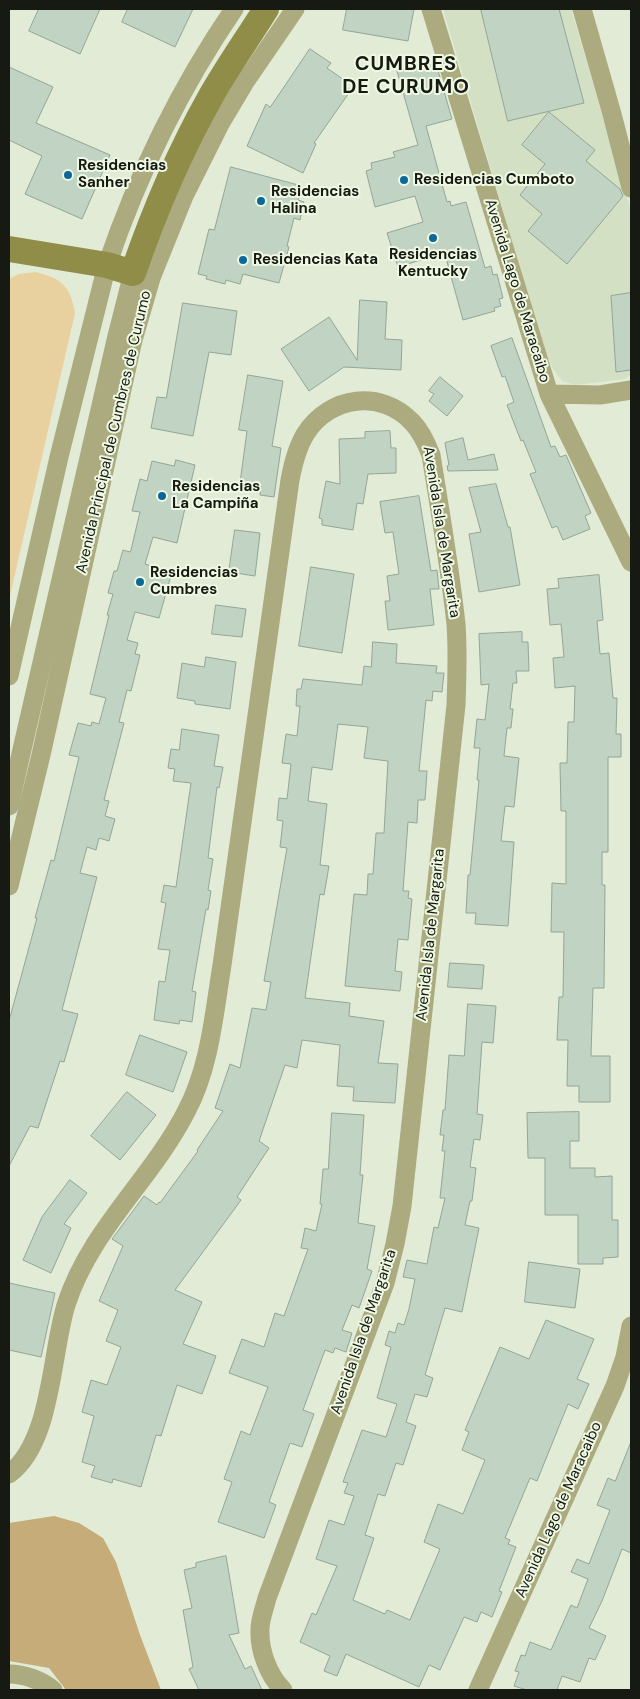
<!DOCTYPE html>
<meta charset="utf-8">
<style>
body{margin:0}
#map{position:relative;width:640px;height:1699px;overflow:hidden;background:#e1ebd6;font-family:"DM Sans",sans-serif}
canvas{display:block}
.frame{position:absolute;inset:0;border:10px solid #161a12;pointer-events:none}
</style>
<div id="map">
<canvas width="640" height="1699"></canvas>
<div class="frame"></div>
</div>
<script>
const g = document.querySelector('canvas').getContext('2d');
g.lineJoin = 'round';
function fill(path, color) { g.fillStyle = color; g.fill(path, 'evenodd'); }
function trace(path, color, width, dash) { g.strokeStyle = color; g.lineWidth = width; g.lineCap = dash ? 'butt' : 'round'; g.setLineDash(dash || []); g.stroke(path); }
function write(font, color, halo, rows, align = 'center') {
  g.font = font + ' "DM Sans",sans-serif'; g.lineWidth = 4; g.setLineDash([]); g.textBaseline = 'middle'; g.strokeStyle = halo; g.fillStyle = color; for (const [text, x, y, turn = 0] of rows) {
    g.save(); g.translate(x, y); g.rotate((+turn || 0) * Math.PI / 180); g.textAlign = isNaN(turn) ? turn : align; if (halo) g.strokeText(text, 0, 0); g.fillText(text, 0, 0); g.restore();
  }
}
const built = new Path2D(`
 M443,9H571L631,211V374L625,379L575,385L562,381L554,370L546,355Z`);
const green = new Path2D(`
 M35,272C62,278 70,286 75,313L9,600V279L19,274Z`);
const forest = new Path2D(`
 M54,1516L79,1523L103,1538L116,1562L140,1635L161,1690H66L49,1668L9,1661V1523Z`);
const building = new Path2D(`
 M39,9H100L80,54L29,31Z
 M128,9H193L175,47L122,22Z
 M347,9H414L408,41L343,30Z
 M481,9H559L584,103L508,121Z
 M310,49L331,63L327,68L347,82L345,86L351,90L314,143L316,144L303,173L247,146L266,104L270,107Z
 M435,60L452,119L426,126L447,202L450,201L451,206L466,202L485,268L491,266L493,275L497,274L503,298L499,299L501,306L494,308L495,311L463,320L446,258L445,259L443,253L398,267L387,233L423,222L415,196L375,207L366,171L372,169L371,163L395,157L393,152L418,145L397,71Z
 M9,67L53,87L36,123L110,155L82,219L25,194L42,156L9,140Z
 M549,112L595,150L586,161L620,189L623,196L567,264L528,231L542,214L520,195L545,164L522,145Z
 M231,167L302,186L298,200L304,202L300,220L294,218L287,246L289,247L279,283L243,274L240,284L226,280L225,284L206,279L207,276L198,274L209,229L214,230Z
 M631,293V370L616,372L611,296Z
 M360,300L387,302L385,339L402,340L401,370L344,367L309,391L281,349L329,317L357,360Z
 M183,303L237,311L231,355L209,352L193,436L151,428L157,397L166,398Z
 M512,338L551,447L555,446L560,457L566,455L591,513L585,516L590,529L563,540L557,526L552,528L530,474L536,472L523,440L521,441L507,405L514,402L505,376L502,377L491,346Z
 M248,375L283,381L272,446L281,448L274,497L260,495L261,486L240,483L247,431L239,430Z
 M440,377L463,396L447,416L429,401L434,394L429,391Z
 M390,431L391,448H396V473L368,474L363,504L357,503L353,530L322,525V519L319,518L326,481L340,484L339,439L365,438V432Z
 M463,438L468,460L494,454L498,470L448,471L447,466L449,465L445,443Z
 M176,460L195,465L177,543L153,537L145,564L172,572L159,618L135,612L127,640L138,643L135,654L140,655L131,691L127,690L119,722L124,723L104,800L109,801L105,816L115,819L109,841L99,838L96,850L87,847L80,873L97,877L62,1010L78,1014L64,1062L60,1061L38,1128L30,1126L9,1166V1021L37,918H35L51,860L54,861L79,757L69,755L78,723L91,726L92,722L99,724L106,698L90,694L109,615H107L113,594L108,593L114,571H117L123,550L130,552L131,550L140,512L132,511L140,479L147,481L152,461L174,466Z
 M496,484L508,527H510L520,585L479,592L469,534L481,532L469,488Z
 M419,496L431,571L437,570L439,589H430L434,625L388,630L385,601H390L387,576L399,574L393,532L385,533L380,502Z
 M235,530L260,533L255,576L229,572Z
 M311,567L354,574L342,653L299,646Z
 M599,575L603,620L597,621L600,654L609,653L613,698H617L616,734H621V757H608V852H602V885H605L604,988H593L591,1056H610V1102H579V1086H567L568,1040H557L559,997H563L564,932H551L552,883L566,884V811H561L560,763H567L568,722H574L575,686L555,688L553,658L564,657L561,624L550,625L547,589L559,588L558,579Z
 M216,605L246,609L242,637L212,634Z
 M522,632V642H528L529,671H516L517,683H513L510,709H513L511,728H507L504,756L519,758L514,807L505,806L501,841L514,842L508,926L475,924L476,913H466L468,875H470L479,780H477L480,748H474L477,719L485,720L489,684L481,685L479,634Z
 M373,642L397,644L396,663L437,666L436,673H444L442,692L433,691L432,701L426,700L419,771H427L425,800H418L417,823L408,822L403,891H409L408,898L412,899L408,940L398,939L395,971L402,972L400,991L345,986L354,894L367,895L368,874H373L376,833H384L388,761L364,758L368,727L338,724L332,770L312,767L308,801L327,804L320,865L329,866L324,895L320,894L305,998L350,1003L349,1016L384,1021L378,1063L398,1064L395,1103L353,1101L354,1087L337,1086L340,1045L302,1040L297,1068L285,1065L259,1141L269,1148L237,1197L241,1200L175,1290L202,1302L183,1344L216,1356L202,1394L177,1385L161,1436L156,1435L141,1487L113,1479L112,1483L91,1477L95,1466L82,1462L94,1416L82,1412L91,1380L107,1385L121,1347L106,1341L118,1310L99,1301L123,1246L112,1239L144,1196L157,1205L159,1202L160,1203L198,1151L197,1150L223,1111L215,1108L230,1064L240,1068L252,1008L266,1010L271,982L264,981L287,848L280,847L283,821L277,820L279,798L287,799L291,764L282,763L286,734L297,736L300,706H296L297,689H301L303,679L362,685L364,666L371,667Z
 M206,657L236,662L230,709L195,704V701L177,698L182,663L204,667Z
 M182,729L219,735L214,766L223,767L219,788L217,787L208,858L213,859L208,890L211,891L208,910L206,909L192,991L196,992L192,1022L180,1020L179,1024L154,1020L159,981L165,982L170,950L158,949L166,903L161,902L164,885L176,887L191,783L173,781L175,769L168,768L171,749L179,750Z
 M450,963L484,965L482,989L448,987Z
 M468,1004L496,1006L493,1043L482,1042L477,1114L483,1115L480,1140L474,1139L470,1167L476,1168L472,1201H470L465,1225L479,1228L462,1312L445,1308L425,1375L433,1378L427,1397L415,1394L406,1422L416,1426L403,1465L396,1463L385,1496L378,1494L365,1535L374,1538L353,1600L385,1614L387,1610L410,1620L440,1549L424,1542L438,1504L463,1514L485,1460L462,1450L469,1432L465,1430L500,1347L529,1359L546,1320L594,1339L577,1379L589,1384L578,1409L568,1404L537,1481L530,1478L505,1538L510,1540L508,1544L516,1547L499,1591L502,1592L492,1617L481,1612L477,1622L464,1617L440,1670L429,1665L419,1687L346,1654L337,1676L324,1671L330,1656L300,1642L312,1613L316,1615L337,1566L316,1559L329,1520L344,1525L354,1496L344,1493L348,1483L343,1482L362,1430L386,1437L397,1404L377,1398L391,1347L385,1345L389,1331L395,1333L398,1323L404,1325L409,1309L415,1279L403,1277L407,1260L427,1264L434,1227L438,1228L445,1198H440L445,1151H442L444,1135H440L443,1110H445L449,1055L464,1056Z
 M140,1035L187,1052L173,1092L126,1075Z
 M127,1092L156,1115L120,1160L91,1136Z
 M579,1112V1141H570V1168H595V1177L612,1176V1220H618V1257L603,1258V1264H578V1215H545V1158H528L527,1113Z
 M332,1113L364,1115L360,1175H363L358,1223L375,1226L367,1269L372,1271L359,1308L352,1305L342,1330L352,1333L346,1352L335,1348L333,1353L325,1350L303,1410L314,1414L302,1447L290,1443L269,1502L276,1505L264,1538L218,1522L232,1482L224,1479L241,1431L250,1435L268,1387L229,1373L242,1339L264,1347L275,1313L284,1316L308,1249L301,1248L305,1228L316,1231L322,1204H320L323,1169H328Z
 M70,1180L87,1193L64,1224L71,1228L51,1273L23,1260L42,1217Z
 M529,1262L580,1269L575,1308L525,1302Z
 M9,1283L55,1293L41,1357L9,1350Z
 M631,1442V1553L622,1549L602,1601L589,1628L606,1636L595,1660L589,1658L580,1682L562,1676L557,1690H527L514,1686L519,1672L515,1671L521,1655L525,1656L530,1642L551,1650L571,1605L577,1608L588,1579L571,1572L577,1559L589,1564L610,1510L597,1505L608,1478L615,1481Z
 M226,1556L239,1633L229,1635L245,1669L251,1666L262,1690H199L189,1669L193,1667L183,1610L192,1608L184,1570L196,1567V1563Z`);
const street = new Path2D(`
 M431,9L549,394L631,562
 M582,9L612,114L631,188
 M549,394L600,395L631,390
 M9,676L59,457L107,265C138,174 180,88 234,9
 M9,806L117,336L133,273L145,276
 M9,886L41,755L133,340L151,278L184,196L220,124L245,82L295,9
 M9,1474C52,1443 51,1353 66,1305C90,1230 151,1180 186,1112C210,1067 214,1014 222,965L290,480C293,464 297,447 306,433C330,396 381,389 412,422C421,431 426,442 431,455C440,511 450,568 456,624C458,651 457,678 456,705L402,1206L395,1244L385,1283L267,1598C265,1607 260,1619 260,1629C259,1650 268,1675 283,1690
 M9,1674C24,1674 41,1680 53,1690
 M478,1690L615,1386L625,1357L631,1326`);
const secondary = new Path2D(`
 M9,249L107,265L133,273C154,212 180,151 211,96C228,66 248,38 266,9`);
const markers = [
 [68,175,5,"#0b6897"],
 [404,180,5,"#0b6897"],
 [261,201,5,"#0b6897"],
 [433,238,5,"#0b6897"],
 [243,260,5,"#0b6897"],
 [162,496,5,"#0b6897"],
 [140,582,5,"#0b6897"]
];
const poiNames = [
 ["Residencias",78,166],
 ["Sanher",78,183],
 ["Residencias Cumboto",414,180],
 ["Residencias",271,192],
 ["Halina",271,209],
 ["Residencias",433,255,"center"],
 ["Kentucky",433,272,"center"],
 ["Residencias Kata",253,260],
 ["Residencias",172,487],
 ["La Campiña",172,504],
 ["Residencias",150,573],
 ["Cumbres",150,590]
];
const streetNames = [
 ["Avenida Lago de Maracaibo",517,291,73],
 ["Avenida Principal de Cumbres de Curumo",114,432,-77],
 ["Avenida Isla de Margarita",441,532,81],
 ["Avenida Isla de Margarita",431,935,-84],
 ["Avenida Isla de Margarita",364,1332,-71],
 ["Avenida Lago de Maracaibo",559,1510,-66]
];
const districtNames = [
 ["CUMBRES",406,65],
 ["DE CURUMO",406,88]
];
fill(built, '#d3e0c4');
fill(green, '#e9d09f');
fill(forest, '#c5ac78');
fill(building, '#c1d4c4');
trace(building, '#92a596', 1);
trace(street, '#acab7f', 19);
trace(secondary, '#908d48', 26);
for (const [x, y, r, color] of markers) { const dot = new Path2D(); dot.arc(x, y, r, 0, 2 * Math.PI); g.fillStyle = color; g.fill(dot); trace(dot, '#eef8e3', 2); }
write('bold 15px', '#161a12', '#eef8e3', poiNames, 'left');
write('15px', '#161a12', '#eef8e3', streetNames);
g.letterSpacing = '1px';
write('bold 20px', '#161a12', '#eef8e3', districtNames);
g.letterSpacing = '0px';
</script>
